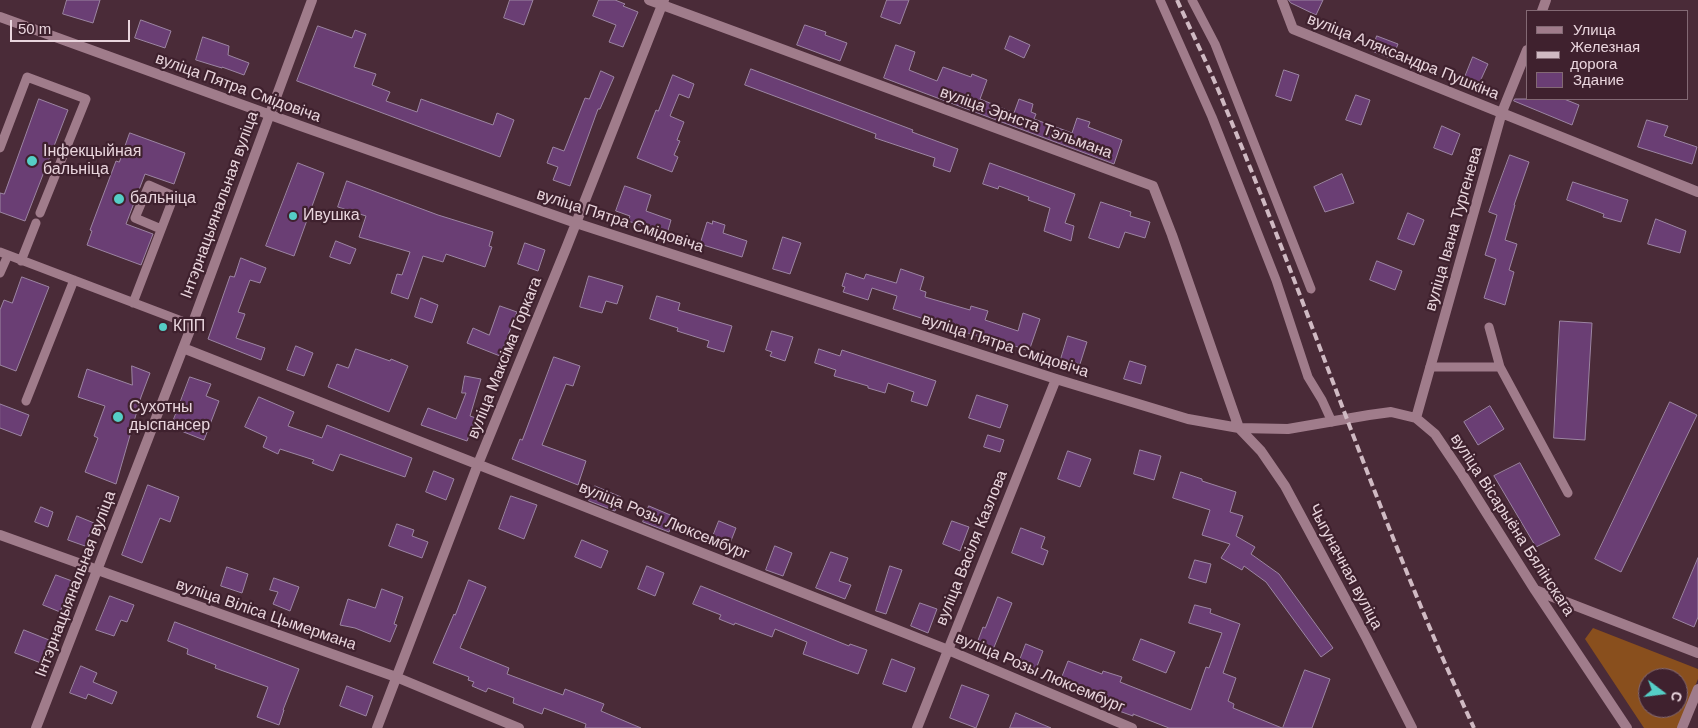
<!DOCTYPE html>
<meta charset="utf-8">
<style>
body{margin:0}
#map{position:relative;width:1698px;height:728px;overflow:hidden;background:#4a2b38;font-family:Helvetica,sans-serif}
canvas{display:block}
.legend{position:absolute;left:1526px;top:10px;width:162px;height:90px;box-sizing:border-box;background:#3f212e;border:1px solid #836974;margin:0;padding:6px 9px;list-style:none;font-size:15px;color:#e9d5dd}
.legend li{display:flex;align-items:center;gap:10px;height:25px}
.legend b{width:25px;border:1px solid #836974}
.north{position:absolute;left:1638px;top:668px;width:50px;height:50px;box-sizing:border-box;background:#3f212e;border:1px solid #836974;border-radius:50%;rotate:105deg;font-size:14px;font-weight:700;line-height:20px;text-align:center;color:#e9d5dd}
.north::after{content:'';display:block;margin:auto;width:18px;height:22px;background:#55cec6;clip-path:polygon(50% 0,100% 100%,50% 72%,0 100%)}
.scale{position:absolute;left:10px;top:20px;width:120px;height:22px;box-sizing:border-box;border:2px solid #e9d5dd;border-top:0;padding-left:6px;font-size:15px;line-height:18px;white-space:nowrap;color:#e9d5dd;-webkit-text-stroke:4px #3f212e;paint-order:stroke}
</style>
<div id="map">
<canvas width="1698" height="728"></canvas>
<ul class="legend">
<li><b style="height:6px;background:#a07c8b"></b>Улица</li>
<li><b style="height:6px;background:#d0bac3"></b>Железная дорога</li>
<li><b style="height:14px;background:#6a3e74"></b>Здание</li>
</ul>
<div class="north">С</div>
<div class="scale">50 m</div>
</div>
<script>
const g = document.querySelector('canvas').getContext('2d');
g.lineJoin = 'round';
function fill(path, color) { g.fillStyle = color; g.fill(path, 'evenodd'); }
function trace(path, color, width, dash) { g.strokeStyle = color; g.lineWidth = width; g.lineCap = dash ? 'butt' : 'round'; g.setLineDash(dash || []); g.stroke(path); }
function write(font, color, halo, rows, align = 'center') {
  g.font = font + ' Helvetica,sans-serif'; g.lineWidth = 4.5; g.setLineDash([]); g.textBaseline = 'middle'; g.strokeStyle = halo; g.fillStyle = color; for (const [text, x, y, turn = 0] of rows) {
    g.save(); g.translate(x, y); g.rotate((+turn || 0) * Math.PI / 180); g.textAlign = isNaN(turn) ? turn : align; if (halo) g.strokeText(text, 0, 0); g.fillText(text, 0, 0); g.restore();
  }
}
const forest = new Path2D(`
 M1593,628L1698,669V679L1678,728H1644L1585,639ZM1648,678H1678V708H1648Z`);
const building = new Path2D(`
 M67,0H100L93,23L63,14Z
 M510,0H533L524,25L504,18Z
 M599,0H615L625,4L623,6L638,12L623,47L609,42L616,25L593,16Z
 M887,0H909L900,24L881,17Z
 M1289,0H1323L1316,15L1291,3Z
 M141,20L171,31L165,48L135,38Z
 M805,25L826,32L825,35L847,43L840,61L797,45Z
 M318,26L352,38L355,30L366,34L354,67L376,74L372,85L390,92L386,101L417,112L421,99L493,125L497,113L514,120L500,157L297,81Z
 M1010,36L1030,45L1024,58L1005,49Z
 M1377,36L1398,44L1392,59L1372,51Z
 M203,37L229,46L228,55L249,63L244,75L222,67V68L196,60Z
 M896,45L915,52L909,70L937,81L943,67L971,77L972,74L987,80L980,99L1014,113L1019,99L1033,104L1031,112L1036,114L1034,119L1072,133L1077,118L1090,122L1088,127L1122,140L1114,164L884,78Z
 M1473,57L1488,64L1477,88L1463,82Z
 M751,69L913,130L912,132L958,149L950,172L933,166L935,158L875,138L876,134L745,85Z
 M1284,70L1299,75L1291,101L1276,96Z
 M601,71L614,77L600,109H598L570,186L553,180L558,167L547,163L553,147L564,151L585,98L589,99Z
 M673,75L694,84L689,98L679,94L670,116L684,122L677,140L680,141L674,155L678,157L672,172L637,158L656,110L658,111Z
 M1356,95L1370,100L1361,125L1346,120Z
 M39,99L68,110L25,221L0,212V193L4,194Z
 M1515,99H1564L1579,105L1572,125L1514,101Z
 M1647,120L1668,126L1664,136L1697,147L1692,164L1638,147Z
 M1442,126L1460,134L1452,155L1434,148Z
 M130,133L185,153L174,184L145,174L126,224L153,234L141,265L87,245L92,231L90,230L116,161L119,162Z
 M1510,155L1529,162L1514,205H1515L1505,240L1517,244L1509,270L1514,272L1505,305L1484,298L1496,259L1485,255L1497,215L1489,212Z
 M298,163L324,173L294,256L266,246Z
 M990,163L1075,194L1065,223L1074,226L1071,241L1044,231L1050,208L1028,200L1029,197L999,186L998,189L983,184Z
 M1342,174L1354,203L1325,212L1314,187Z
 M347,181L438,215L493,232L489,246L492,247L485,267L446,254L443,262L423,256L408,299L391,293L397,274L402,275L410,252L359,237L366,216L338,207Z
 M1573,182L1628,200L1621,222L1603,217L1604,214L1567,200Z
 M625,186L651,195L646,211L671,220L667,234L628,221L630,216L616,211Z
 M1101,202L1131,212L1130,216L1150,222L1145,238L1125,232L1119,248L1089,238Z
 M1408,213L1424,220L1414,245L1398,239Z
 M1656,219L1686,231L1680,253L1648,244Z
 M713,221L725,225L723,233L747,241L742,257L700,244L707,222L712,224Z
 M783,237L801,243L790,274L773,269Z
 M336,241L356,249L350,264L330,257Z
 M525,243L545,250L538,271L518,264Z
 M241,258L266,268L260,283L250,280L238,312L245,314L236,338L265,348L261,360L208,339L230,276L234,277Z
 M1377,261L1402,271L1395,290L1370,280Z
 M901,269L924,277L920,290L926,292L925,297L970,310L971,306L988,311L985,320L1018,331L1023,313L1040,319L1029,351L981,334L980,337L893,309L897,296L872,288L868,300L843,292L845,287L842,286L846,273L864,279L866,274L896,283Z
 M589,276L623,286L617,304L606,301L602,313L580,307Z
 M22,277L49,287L16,371L0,365V310L4,300L12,303Z
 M657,296L680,303L678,310L732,326L724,352L707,347L709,341L677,331L678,328L650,319Z
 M421,298L438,305L432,323L415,317Z
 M500,306L517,312L500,356L467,343L473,328L489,335Z
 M1560,321L1592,323L1585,440L1554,438Z
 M772,331L793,337L785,361L770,356L772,352L766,350Z
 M1068,336L1087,342L1080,364L1061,359Z
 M296,346L313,353L304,376L287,370Z
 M356,349L390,361L391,359L408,366L389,412L328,387L337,364L348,368Z
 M819,349L840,356L842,350L936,381L927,406L911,401L914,392L888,383L885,393L868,388V386L834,376L836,370L815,363Z
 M554,357L580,366L573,386L566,384L542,445L586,461L578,485L512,459L520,439L522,440Z
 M1130,361L1146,366L1141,384L1124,379Z
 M132,366L150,373L141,397L116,484L85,472L98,438L94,436L105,406L78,397L87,369L132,385Z
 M465,376L481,379L470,416L476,418L467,441L421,425L428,408L456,419L466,393H462Z
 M190,377L211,384L206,396L219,401L204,440L171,427Z
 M977,395L1008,405L1000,428L969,418Z
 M259,397L294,412L288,426L322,438L327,425L412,458L405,477L340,454L333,471L312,463L314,460L280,449L278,454L263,447L267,437L245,427Z
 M1670,402L1697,415L1621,572L1595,559Z
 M0,404L29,415L21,436L0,428Z
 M1490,406L1504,429L1478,445L1464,422Z
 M988,435L1004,440L1000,452L984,447Z
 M1140,450L1161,456L1154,480L1134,474Z
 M1068,451L1091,459L1080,487L1058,479Z
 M1520,463L1560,535L1536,547L1494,476Z
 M434,471L454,479L446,500L426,492Z
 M1181,472L1202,479V481L1236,492L1230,512L1243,516L1236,536L1255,547L1251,554L1279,574L1333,648L1321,657L1266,582L1244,566L1242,570L1221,558L1230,544L1202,535L1210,510L1173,498Z
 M148,485L179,497L170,522L160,518L142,563L122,555Z
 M595,486L621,497L615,511L589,501Z
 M511,496L537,505L524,539L499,529Z
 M649,506L675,517L669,532L643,522Z
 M41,507L53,512L48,527L35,522Z
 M77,516L94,523L85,546L68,540Z
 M719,521L736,528L727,551L710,544Z
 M952,521L969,527L960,551L943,544Z
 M397,524L414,530L412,536L428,542L422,558L389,546Z
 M1021,528L1045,537L1041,548L1048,551L1043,565L1012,553Z
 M582,540L608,551L601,568L575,557Z
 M775,546L792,553L783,576L766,570Z
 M831,552L848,558L839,581L851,585L845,599L816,588Z
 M1698,558V617L1694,627L1673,618Z
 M1195,560L1211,564L1206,583L1189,578Z
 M647,566L664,573L655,596L638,589Z
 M890,566L902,570L886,614L876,611Z
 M227,567L248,574L242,593L221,586Z
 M56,575L72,581L60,612L43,605Z
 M274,578L299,587L290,611L273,604L278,592L270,590Z
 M469,580L486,587L460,648L509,668L507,674L563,695L565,689L604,704L601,711L641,728H585L586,724L544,708L542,714L513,703L514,698L488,688L486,692L472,686L474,682L468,680L469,677L433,663L454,614L455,615Z
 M701,586L849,646L850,644L867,650L858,674L803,654L807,642L775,629L772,637L735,623L734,625L719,619L721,615L693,604Z
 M382,589L403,597L394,624L397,625L390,642L355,628L340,625L348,599L375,608Z
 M110,596L134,605L127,622L121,620L114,636L96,630Z
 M998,597L1012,603L990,657L974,651L983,627L985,628Z
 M920,603L937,609L928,633L911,626Z
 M1195,605L1211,609L1210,613L1240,624L1223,673L1236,678L1228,701L1234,704L1233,708L1282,728H1169L1133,714V716L1119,711L1120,709L1059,684L1068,661L1102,674L1103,671L1122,677L1120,682L1191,710L1206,667L1209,668L1222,633L1189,623Z
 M175,622L299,669L283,710H284L279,725L257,717L268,687L215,668L216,665L187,654L188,649L168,641Z
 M24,630L49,640L41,663L15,653Z
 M1141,639L1175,652L1166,673L1133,660Z
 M1026,644L1043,651L1034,674L1017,668Z
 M892,659L915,668L906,692L883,684Z
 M81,666L97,673L93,682L117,692L112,704L88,694L86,699L70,693Z
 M1305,670L1330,679L1312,728H1283Z
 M962,685L989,695L976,728L950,718Z
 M347,686L373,696L366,716L340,706Z
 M1016,713L1051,728H1010Z`);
const lane = new Path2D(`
 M1160,0L1212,117L1276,280L1308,377L1322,400L1332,422
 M1192,0L1215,44L1311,289
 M0,148L27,77L86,99L40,213
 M0,252L192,325
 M21,261L36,223
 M0,273L8,255
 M133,303L174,196L149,185L135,218L161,229
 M1489,327L1500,367
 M1430,367H1500L1568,493
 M26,401L74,280`);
const street = new Path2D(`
 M649,0L1153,186L1172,235L1239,428L1261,451L1285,486L1367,639L1412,728
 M1282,0L1293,29L1698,192
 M1542,11L1546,0
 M0,17L298,125L576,223L1056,379L1188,419L1239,428L1288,429L1369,415L1391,412L1416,418L1435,434L1462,474L1535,590L1627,728
 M183,348L948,650L1132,728
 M1416,418L1502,112L1527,50
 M0,535L396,677L519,728
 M1535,590L1698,653
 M36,728L192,325L312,0
 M377,728L478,464L567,246L664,0
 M917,728L1056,379
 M1682,728L1698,689`);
const rail = new Path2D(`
 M1177,0C1193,35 1210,69 1224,104C1311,311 1380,525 1474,728`);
const markers = [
 [32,161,6,"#55cec6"],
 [119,199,6,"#55cec6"],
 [293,216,5,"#55cec6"],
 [163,327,5,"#55cec6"],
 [118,417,6,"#55cec6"]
];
const streetNames = [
 ["вуліца Аляксандра Пушкіна",1403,57,22],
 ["вуліца Пятра Смідовіча",238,88,20],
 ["вуліца Эрнста Тэльмана",1026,123,20],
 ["Інтэрнацыянальная вуліца",220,205,-70],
 ["вуліца Пятра Смідовіча",620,221,18],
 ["вуліца Івана Тургенева",1454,229,-74],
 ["вуліца Пятра Смідовіча",1005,346,18],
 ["вуліца Максіма Горкага",505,358,-68],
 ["вуліца Розы Люксембург",664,521,22],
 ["вуліца Вісарыёна Бялінскага",1512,525,57],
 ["вуліца Васіля Казлова",972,548,-68],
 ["Чыгуначная вуліца",1345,567,62],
 ["Інтэрнацыянальная вуліца",76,584,-69],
 ["вуліца Віліса Цымермана",266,615,19],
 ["вуліца Розы Люксембург",1040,673,23]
];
const poiNames = [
 ["Інфекцыйная",43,152],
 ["бальніца",43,170],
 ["бальніца",130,199],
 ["Ивушка",303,216],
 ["КПП",173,327],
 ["Сухотны",129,408],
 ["дыспансер",129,426]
];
fill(forest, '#894f1d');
fill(building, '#6a3e74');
trace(building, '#9c85a2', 1);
trace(lane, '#a07c8b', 9);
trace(street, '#a07c8b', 10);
trace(rail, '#d0bac3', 4, [8, 4]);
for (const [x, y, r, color] of markers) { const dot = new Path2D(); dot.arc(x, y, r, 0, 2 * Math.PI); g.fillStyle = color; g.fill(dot); trace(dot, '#3f212e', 2); }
write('16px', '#e9d5dd', '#3f212e', streetNames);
write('16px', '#e9d5dd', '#3f212e', poiNames, 'left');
</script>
